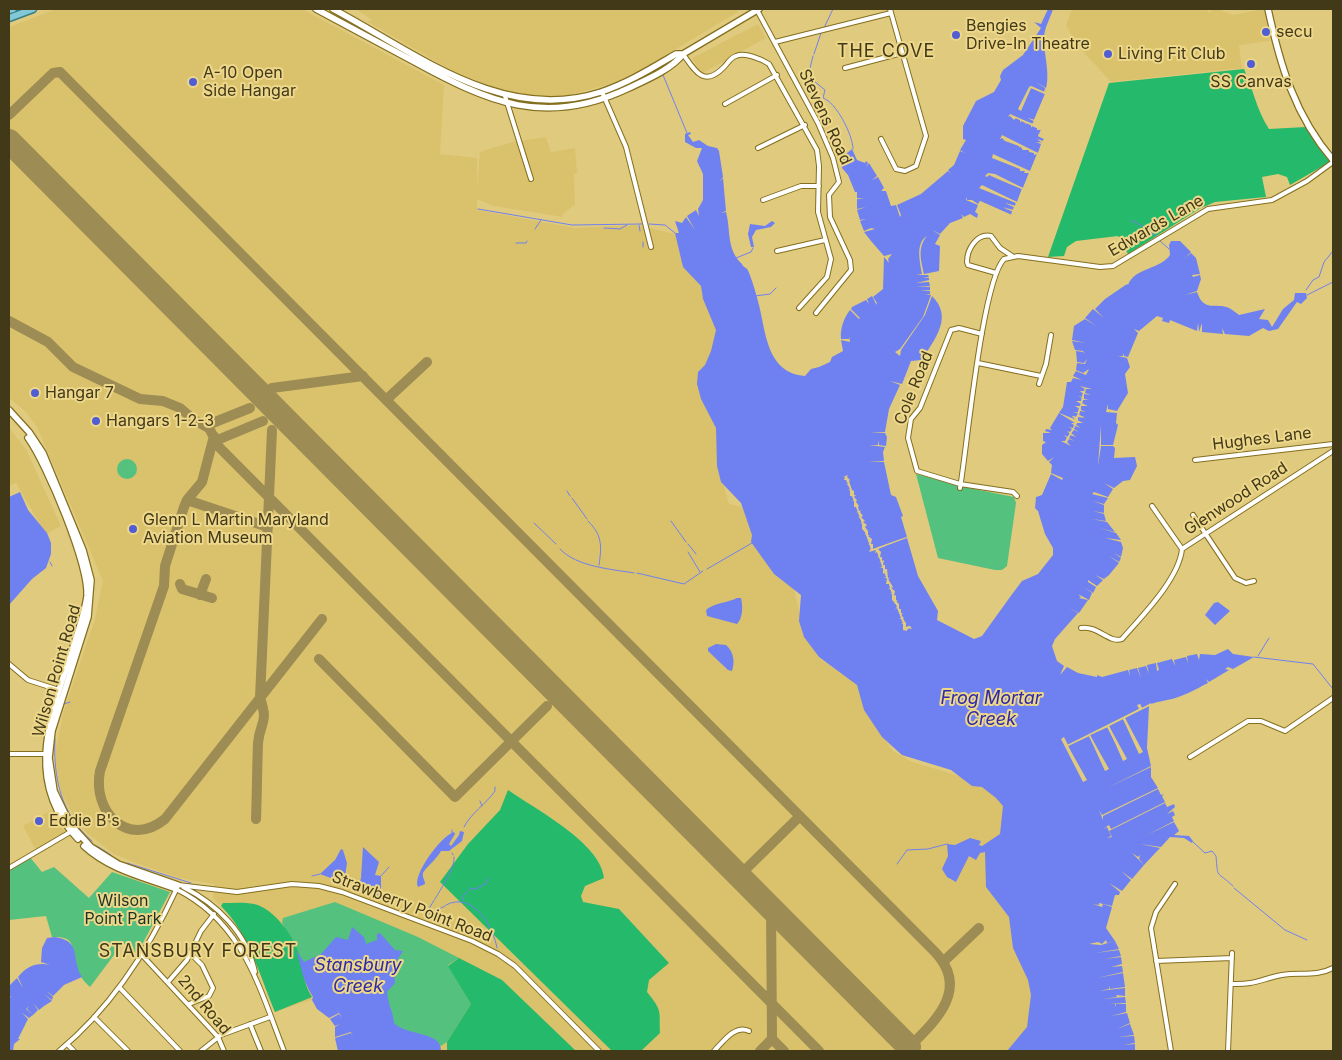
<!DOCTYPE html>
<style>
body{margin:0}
#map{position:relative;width:1342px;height:1060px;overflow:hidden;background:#e0ca7e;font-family:Inter,sans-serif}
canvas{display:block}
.frame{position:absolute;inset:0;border:10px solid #423919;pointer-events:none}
</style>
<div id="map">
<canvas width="1342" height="1060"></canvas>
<div class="frame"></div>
</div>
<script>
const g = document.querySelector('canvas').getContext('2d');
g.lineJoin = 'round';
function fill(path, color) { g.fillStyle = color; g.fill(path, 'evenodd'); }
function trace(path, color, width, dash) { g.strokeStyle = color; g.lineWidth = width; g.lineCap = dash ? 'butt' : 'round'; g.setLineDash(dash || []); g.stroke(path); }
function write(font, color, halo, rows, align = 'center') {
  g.font = font + ' Inter,sans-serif'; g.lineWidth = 4; g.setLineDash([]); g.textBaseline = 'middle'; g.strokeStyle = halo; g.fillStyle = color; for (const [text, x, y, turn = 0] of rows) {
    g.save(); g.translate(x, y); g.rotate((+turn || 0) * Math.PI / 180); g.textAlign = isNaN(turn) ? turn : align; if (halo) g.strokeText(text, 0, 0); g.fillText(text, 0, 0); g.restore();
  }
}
const built = new Path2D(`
 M56,9H302L444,85L440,154L477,158V187L480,152L512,142L546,137L551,152L575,148L577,173L574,174L575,205L562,214L563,217L494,206L477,199V210L575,228L636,225L675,234L687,270L698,274L718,334L700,397L718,428L723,482L729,504L742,507L772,572L794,589L806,639L820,659L855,681L880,732L893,751L912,762L953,774L987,788L1003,803L1006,814L994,897L1011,916L1031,986L1030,1027L1011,1051H439L304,978L314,999L275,1012L255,961L234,919L213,898L214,884L179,878L133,862L114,854L88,834L74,817L61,792L56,767V748L64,710L95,619L103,581L37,427L25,411L9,398V27Z
 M356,9H736L738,12L639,71L610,84L569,95L552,96L524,95L504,91L458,74L368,22L372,20Z
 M1072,9H1205L1210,13L1212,9H1217L1233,15L1264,9L1270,41L1239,45L1242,68L1111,82L1077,45L1066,25Z
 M758,24L766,38L701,74L692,58Z
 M9,428L26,449L61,526L46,534L16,483L9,486Z
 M51,810L65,833L36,850L23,826Z`);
const green = new Path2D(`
 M117 469a10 10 0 1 1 20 0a10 10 0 1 1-20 0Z
 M916,474L969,488L1014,497L1016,503L1007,566L1002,570H995L938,558Z
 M29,856L42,872L54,867L89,898L112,872L170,892L137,954L123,943L90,987C82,980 78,973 75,963C72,946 75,936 52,937L46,916L9,920V868Z
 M335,902L418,937L459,958L448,965L471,1004L447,1042L439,1047L405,1033L394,1026L323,954L303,964L282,923L283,918Z`);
const forest = new Path2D(`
 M1244,69C1253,89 1257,111 1269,129L1306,127L1330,162L1290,185L1287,177L1278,174L1262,177L1266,197L1215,202L1199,209L1128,254L1118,236L1076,241L1067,247L1064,256L1048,257L1109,83Z
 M508,790C535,809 601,843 604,878L585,886L581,896L583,902L619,909L669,963L649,980L647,992C663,1012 659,1010 660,1033L641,1051H612L440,882L468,844L500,810Z
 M223,903C233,903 244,902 254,904C274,908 295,938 300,957C305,973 302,981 312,997L275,1012C260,976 249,934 221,906Z
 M459,958L502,980L576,1051H447V1042L471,1004L448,966Z`);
const water = new Path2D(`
 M1048,9H1053C1050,19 1044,28 1044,39C1044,57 1051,75 1045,92L1047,93L1031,86L1021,107L1020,110L1031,88L1045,94L1034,120L1028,118L1034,121L1032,124L1009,115L1041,130L1038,136L1044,139L1042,143L1036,142L1042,144L1038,153L1001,138L1037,154L1030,172L993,155L1029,173L1023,188L988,175L1022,189L1017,202L982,187L1016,203L1015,206L1005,203L1014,207L1013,210L1003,207L1012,211L1011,215L980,201L975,212L978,214L977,218L970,214L964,217L961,214L963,218L950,223L940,234L932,230L940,235L935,244L940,246L939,271L924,274C921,260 917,248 927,236C915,243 920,262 922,274L916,275H928L929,277L923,278H929V280L916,283L929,282L930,286L916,287H930V290H920L930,291V294H925L931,295L923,317L900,349L895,352L900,356L901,350L925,315L932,296C953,317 936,337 922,360L911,361L902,384L890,381L900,385L889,409L885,432H870L885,433L887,437L886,446L879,445L878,440V445H869L885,447L883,452L884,461H868L884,462L891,495L896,497L903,516L901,517L907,537L873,549L845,476L871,549L869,551L876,549L906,631L911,626L906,627L877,549L907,538L918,576L938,611L937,620L974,639L982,636L1010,597L1021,604L1010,597L1022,581L1038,574L1053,555V548L1045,534L1038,511L1049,509L1038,511L1035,508L1036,497L1042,495L1051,474L1062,480L1063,478L1051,473L1052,465L1049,462L1054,457L1048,461L1042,454V445L1046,442L1043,441V433H1051L1045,431L1046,429L1052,430L1050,428L1059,413L1076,423L1065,441L1067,442L1077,422L1083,423L1077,420L1078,417H1084L1079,415L1081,406H1087L1082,403L1085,389L1084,391H1080L1083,393L1081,401H1076L1081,404L1080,407L1075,406L1079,408L1077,417L1072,416L1076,420L1059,413L1063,407L1067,382H1071L1073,378L1082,380L1073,376L1076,371L1086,375L1089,369L1083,373L1076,370L1077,363L1085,364L1087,359L1084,363L1077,362L1076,351L1083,352L1085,354L1083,351L1075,350L1072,341L1086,343L1072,340L1074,326L1085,319L1096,326L1085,318L1093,309L1104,318L1095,309L1105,299L1115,308L1105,299L1127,284L1128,285C1134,268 1161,269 1170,255L1169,245L1171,241H1180L1191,252L1185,258L1191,253L1196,258L1200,274L1192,275L1193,277L1200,275L1201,279L1197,291L1185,295L1197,292C1204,313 1216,302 1229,308C1233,310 1236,313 1239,315L1265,309L1259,319L1268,320L1272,327L1283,309L1294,300L1295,293H1306L1307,298L1301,304L1297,302L1278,329L1269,331L1263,328L1249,336L1225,334L1222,328L1223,334L1202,332V323L1199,332L1198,323L1197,331L1170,320L1169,323L1162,321L1163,318L1157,316L1139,331L1134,329L1138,333L1128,357L1124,356V353L1123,356H1118L1127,358L1130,367L1125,374L1128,393L1117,411L1108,409V404L1106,412L1117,413L1116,423L1118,425L1113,445H1101V425L1098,466L1101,446H1113L1115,448L1114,458L1135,457L1137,466L1130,480L1123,481L1114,488L1104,483L1113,489L1108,497L1094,492L1092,494L1108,498L1104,504L1093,501L1104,505V513L1093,511L1104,514L1106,521L1092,519L1107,522L1115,532L1100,528L1116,533L1121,540L1105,538L1121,542L1123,548L1118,547L1123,548L1121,557L1114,553L1121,558L1119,562L1109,556L1119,563L1109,575L1100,569L1109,575L1104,579L1095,575L1103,580L1097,586L1088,580V582L1096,587L1093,593L1084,587L1092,593L1089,600L1078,594L1081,597L1079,598L1088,600L1079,613L1069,608L1078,613L1055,639L1052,646L1057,661L1064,666L1060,675L1067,667L1078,673L1097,677V675L1102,677L1128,670L1130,676L1129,670L1137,668L1141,678L1138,668L1146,666L1149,674L1147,665L1156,663L1157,671L1159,670L1157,663L1172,659L1175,666L1174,660L1186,657L1188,663L1187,656L1197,654L1199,660L1200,654L1215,655L1228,649L1233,654L1254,657L1233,669L1228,667L1225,669L1229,670L1209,682L1206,679L1208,683C1196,689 1181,698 1167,700C1158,702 1151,703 1142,708L1140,704L1139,709L1067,745L1063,738L1084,781L1068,746L1089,736L1107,770L1090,735L1107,727L1124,760L1109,726L1123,719L1141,753L1125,718L1149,706L1147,748L1151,766L1107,788L1151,767V777L1158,788L1102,815L1099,810L1103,820V816L1158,789L1161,795L1164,794L1162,796L1165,802L1111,829L1109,825L1103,829L1107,827L1111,836L1107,838L1112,837L1109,831L1165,803L1167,807L1174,804L1175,807L1167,814L1173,811L1175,815L1169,819L1172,817L1174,821L1147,835L1174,822L1179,831L1174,835L1189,836L1193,841L1192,843L1184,838L1170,837L1161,847L1140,844L1160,848L1144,865L1139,859L1140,855L1138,857L1132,853L1144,865L1132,879L1121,871L1131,880L1122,891L1109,883L1120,892L1119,895H1115L1112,906L1099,903V905L1093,904L1102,907L1103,904L1112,907L1106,928L1115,941L1107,943L1106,940L1102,944L1098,942L1089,944L1101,945L1115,941L1119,949L1095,953L1119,950L1121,956L1104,959L1121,957L1122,964L1111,967L1122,966L1123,972L1097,978L1123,973L1125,987L1110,989L1109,986V989L1099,991L1125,988V996L1116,995L1117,997L1102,999L1125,997L1126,1003L1109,1004H1115L1116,1007V1004H1126V1012L1111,1016L1127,1013L1130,1023L1117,1029L1130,1024L1134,1035L1118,1037L1134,1036L1135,1043L1123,1045L1135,1044V1051H1007L1027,1027L1031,995L1028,980L1013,948L1009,917L986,887L985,852L980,853L976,860L969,856L956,882L947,877L942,869L948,856L947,844L955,845L970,838L981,841L979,845L982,846L1000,834L1003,806L996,798L982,787L972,786L951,770L902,755L882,737L864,710L857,685L819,657L804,637L799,621L801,595L774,574L751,542L752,535L741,503L721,482L717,466L716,428L701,399L697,384L698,372L705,365L711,351L716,330L703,299L701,286L683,267L675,233H679L675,221L682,223L686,217L695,230L687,216L696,210L699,216L698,209L703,200V174L697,161L702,148H696L685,142V134L690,132L691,134L688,135L693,142L699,140L708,146L717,148L719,151L723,177L719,182L723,178L726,211L721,213L726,212C731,230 726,249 742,264L736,267L742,264C743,267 745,267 747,269C750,272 758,300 759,305C766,333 767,373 805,376L811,369L819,367L821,373L819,367L830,362L832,357L843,351L841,340L850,342L849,336V339H841C840,328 844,318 850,310L859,319L860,318L851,309L852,307L866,300L869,304L867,299L872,296L876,304L875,306L877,303L873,297L883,289L884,257L889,263L888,259L892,254L884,256L871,241L881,236L871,241L864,232L875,229L871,228L864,231L860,221L866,219L860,220L857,210L866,207L857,209V199L864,198H857V192H855L848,175L842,168L841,158L852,149L857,160L865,163L866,161L868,163L866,167L869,163L877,176L872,180L878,177L884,188L881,191H886L891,206L896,205L900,217L901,215L897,205L921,194L948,171L951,174L948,170L954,165L960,151L965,153L960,150L966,140L963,139V126L976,101L994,92L1001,80L1000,76L1003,70L1023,55L1041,28L1034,22L1041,24Z
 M772,221L775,223L771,227L756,230L752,237L754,247H751L748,234L750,224L765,226Z
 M20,492L28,510L47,533L51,543V554L46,568L32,579L9,605V497Z
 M737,598H741C743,606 743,618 737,624L707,616L706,610C713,603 727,603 737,598Z
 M1218,602L1230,611L1215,625L1205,615L1214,603Z
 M716,644L726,645C734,652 735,662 732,671L728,670L708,651V648Z
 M460,831L464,832L462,841L449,851H441C437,859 425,868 423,873C422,877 425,880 425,884L418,887C412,875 441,836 454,832L455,834L449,844L451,846L459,835Z
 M363,847L379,862L375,875L381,876V891L379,896L366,893L358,888L361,878Z
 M341,849L343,850L347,863L344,883L320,874L335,860Z
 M352,927L364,937L366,944L377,940V934L380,933L395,950L403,951L394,965L395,983L387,992C388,1004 393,1012 394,1023C406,1036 442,1031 441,1051H338L335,1038L351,1033L353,1039L351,1032L335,1037V1027L340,1024L335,1026L330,1019L339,1014L342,1018L334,1004L339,1013L329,1018L317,1009L312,1000L313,997C302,980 302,968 296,950L304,962L321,954L336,937L348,940Z
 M55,937C83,941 70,959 82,977L64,985L60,981L64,985L59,990L54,985L59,990L53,996L47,991L53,997L52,1000L44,994L52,1001L44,1006L38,1001L44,1006L39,1010L33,1003L38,1010L33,1015L27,1009L29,1006L26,1009L33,1015L29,1018L22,1013L28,1019L18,1039H20L14,1044L13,1051H9V998L11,997L9,995V986L17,978L23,988L18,977C27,966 37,962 50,965L41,962L42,948L47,938Z`);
const pier = new Path2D(`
 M1034,81L1046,88L1045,92L1049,94L1046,95L1033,125L1043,129L1040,135L1046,138L1012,216L981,203L976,213L978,205L966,200L967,197V200H972L978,204L980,201L1012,215V211L1003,208L1013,210L1014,207L1005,203L1015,206L1016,203L979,188L982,185L1017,202L1022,189L989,175L987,177L985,176L988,173L995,174L1023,188L1029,173H1024L1025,171H1020V169L992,158L993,154L1030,171L1037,154L1034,155V153L1029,152V150H1023L1020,146L1019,148V146L1005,141L1002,138L1000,139L1002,135L1038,153L1041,144L1036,142L1042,143L1037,139L1043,141L1044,139L1038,136L1041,130H1037V128L1032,126L1031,128V125L1027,123L1025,125L1026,123L1021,121L1020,123V120L1016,118L1014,120L1010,116L1008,117L1010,114L1033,124L1034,121L1028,118L1034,120L1045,94L1031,88L1021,111L1018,109L1029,87L1031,86L1044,92L1045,88Z
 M1080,386L1092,389H1086L1085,393L1091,395L1084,394V399L1089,400H1083L1082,404L1088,406H1081V410L1086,412L1080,411L1079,415L1085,418L1078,417V421L1083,423H1077L1076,425L1081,428L1075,426L1074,429L1079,432L1074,430L1071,433L1076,437L1070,435L1069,438L1074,441L1069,439L1067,442L1071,446L1061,441H1066L1067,438L1064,435L1068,437L1070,434L1067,431L1070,432L1072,429L1069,427L1073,428L1074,425L1071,423H1075L1059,413L1076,420L1072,416L1076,417L1078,413L1073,412H1078L1079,408L1075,406H1080L1081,403L1076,401L1081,402L1082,398L1078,396L1082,397L1083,393L1079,391L1083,392L1085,389Z
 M848,475L847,477L850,480L849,481L852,490L854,491V495H856L854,497L857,500L856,502L859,506L858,507L859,511L861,510L860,512L863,516L861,517L865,521L863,522L867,525L865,527L868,531V535H870L868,536L872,539L871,544H873V549L909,536L878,549L881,552L880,557H882V561L884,560L883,565H885V569H887L888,578H890L888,579L893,587L891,588L895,591L894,596L896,595V600H898L896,601L899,604V609H901V613H903L901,615L904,618L903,619L906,623V627L910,626L912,629L907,628V631L903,630V624H901L903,623L901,619H899L901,618L899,613L897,614L899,613L897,608L895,609L897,607L896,604H894L895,603L892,600V594H890L892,593L890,589H888L890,588L889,584H886L887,578H884L886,577L885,573L883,574V568H880L882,567L881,562L879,563L881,561L879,557L877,558L879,556L877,552L875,553L876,550L869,552L871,549L870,545H868L870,544L866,534L864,535L866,533L862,529V523L860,524L862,522L860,518H858L860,517L858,512L856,513L858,511L856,507H854V501H852L854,500L852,496H850V490L848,491L850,489L848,485H846L848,484L846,480H844L845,477H843Z
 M1151,703V710L1149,706L1125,718L1143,752L1139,754L1123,719L1109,726L1127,759L1123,761L1108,727L1090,735L1109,769L1105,771L1089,736L1068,746L1087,780L1083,782L1061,739L1064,737L1068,745L1139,709L1137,705L1140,704L1142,708Z`);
const stream = new Path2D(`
 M824,28L833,9
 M814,54L821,33
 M813,56L808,76L825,90L823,98C836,102 853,135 853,149
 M663,75L687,133
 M478,209L572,225L642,224
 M1131,220L1147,229L1156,236
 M649,224L665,225L675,233
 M639,225L640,231
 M604,228L620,229L627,225
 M535,229L541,220
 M1159,240L1169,249
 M643,242V247
 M516,243H526L527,241
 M736,258L751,252L753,248
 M1306,290L1313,280L1319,277L1324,262L1333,251
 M1307,295L1333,282
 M755,296L770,294L776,288
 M567,491L570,496
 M572,498L587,519
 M588,521C602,535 602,545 599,565
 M671,521L686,542
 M534,523L556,544
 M688,544L696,554
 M560,549C577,567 611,569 634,573
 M688,552L700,572
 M50,562L52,566
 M707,569L752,543
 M637,573L684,584L703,571
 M1258,656L1269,638
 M1254,657L1313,664L1333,689
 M64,704L70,702
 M55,739C53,777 61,815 92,841
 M480,801L482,806
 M464,827C471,813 486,804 495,791V787
 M452,830V833
 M1193,842L1205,853L1212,851L1216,856C1218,880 1216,870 1233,886
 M97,846L111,855
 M452,853L453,855
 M127,863L191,883
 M897,864L907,850L928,849L947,844
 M312,876L320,874
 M381,876L389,867
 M1234,888L1285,930L1307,940
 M463,900V896L471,888L476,889L487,883L488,878
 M446,905C472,891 493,925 497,948
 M425,916C431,903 456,870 454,857
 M425,916L445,906`);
const taxiway = new Path2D(`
 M9,115L53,73L60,72L935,952C972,991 932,1024 905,1051
 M9,321L48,342L73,367L140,399L163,401L180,408L194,420L209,428L219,447L819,1051
 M272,388L363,376
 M386,400L427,362
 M204,425L210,424L250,408
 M214,436L202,482L187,500L184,507L165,566L164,586L100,771C92,812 128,849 165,819L322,619
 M215,441L263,421
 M187,500L268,527
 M180,584L182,589L212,598
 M200,595L206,579
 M319,659L455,797L547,706
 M256,819C257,794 257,769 258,743C260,721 269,724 260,698L272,430
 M748,867L800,816
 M771,908L772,1039L784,1051
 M943,962L979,928
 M760,1051L772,1039`);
const runway = new Path2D(`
 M9,141L909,1047`);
const street = new Path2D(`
 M757,10L818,123L833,158L839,182L829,195L830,217L850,260L851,270L816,313
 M775,42L891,13
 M683,54C695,71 704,88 724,67C728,63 730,58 736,56C745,52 761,59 769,64L817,150L819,166L818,212L831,259L827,277L799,308
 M845,68L902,53
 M602,92L626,147L651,247
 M505,96L531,179
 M725,104L777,75
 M881,139L896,169L905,171L916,166L926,136L890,9
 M758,148L805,125
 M763,200L801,186H819
 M777,251L825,240
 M996,273L968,265L967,262C967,249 977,233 991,236L1000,248L1012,256
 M982,334L959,328L951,330L920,408L911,419L908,438L917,471L960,484L1013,492L1017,496
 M978,363L1041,376
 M1039,384L1046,364L1051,335
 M1195,460L1333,444
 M960,488C967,448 982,282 1004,259L1018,256L1100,267L1113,266L1208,209L1272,200L1307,181L1333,162
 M1152,506L1182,549
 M1193,515L1235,578L1246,583L1254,581
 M1081,628C1097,625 1110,644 1122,639C1142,616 1179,579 1182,549L1333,451
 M9,664L28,680L59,690
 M9,754H47
 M1190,757L1248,721H1261L1285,731L1333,698
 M9,868L72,831
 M178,885L237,892L292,884L319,886L342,892L472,941L498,954L515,966L599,1051
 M183,887C217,904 247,933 255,972
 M176,889C243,922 259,987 284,1051
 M142,955L218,1037L224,1051
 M1156,961L1232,958
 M168,982L187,960L201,931L214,914
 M1231,984C1256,985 1261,979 1282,975C1300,972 1316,977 1333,968
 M119,987L180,1051
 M189,1004L209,996L213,988L202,965L191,954
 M94,1017L128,1051
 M250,1024L261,1051
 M67,1044L74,1051
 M59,1051C111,1008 149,949 177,888
 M201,1051L221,1035L270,1017
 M714,1051C723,1042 735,1024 749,1031
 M1171,1051L1151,928L1156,912L1175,884
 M1228,1051L1232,953`);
const secondary = new Path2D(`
 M316,9C348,26 381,44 413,61C488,102 545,128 629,88C646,80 672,69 683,54L759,9
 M333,9C416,53 502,124 601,92C628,83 652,68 676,54H683
 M1268,9C1280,65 1295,116 1333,160
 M9,410L29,432L43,453L83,550L91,580L88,617L52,731L49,758L54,791L70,824L91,847L118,864L178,885
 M28,438C47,464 89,565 87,596C85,612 79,628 74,644C53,710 21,780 78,839
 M84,846C110,870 144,877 176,889`);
const primary = new Path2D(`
 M9,10L13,9
 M9,18L33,9`);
const markers = [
 [1266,32,5,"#505dd3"],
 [956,35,5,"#505dd3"],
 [1108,54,5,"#505dd3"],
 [1251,64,5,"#505dd3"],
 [193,82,5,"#505dd3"],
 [35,393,5,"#505dd3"],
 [96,421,5,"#505dd3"],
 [133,529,5,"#505dd3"],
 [39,821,5,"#505dd3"]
];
const poiNames = [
 ["Bengies",966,26],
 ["Drive-In Theatre",966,44],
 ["secu",1276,32],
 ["Living Fit Club",1118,54],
 ["A-10 Open",203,73],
 ["Side Hangar",203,91],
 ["SS Canvas",1251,82,"center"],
 ["Hangar 7",45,393],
 ["Hangars 1-2-3",106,421],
 ["Glenn L Martin Maryland",143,520],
 ["Aviation Museum",143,538],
 ["Eddie B's",49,821]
];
const streetNames = [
 ["Stevens Road",825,117,65],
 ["Edwards Lane",1156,226,-30],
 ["Cole Road",914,388,-68],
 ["Hughes Lane",1262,439,-7],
 ["Glenwood Road",1236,499,-33],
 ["Wilson Point Road",57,671,-74],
 ["Strawberry Point Road",412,907,21],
 ["2nd Road",204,1005,50]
];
const parkNames = [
 ["Wilson",123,901],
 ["Point Park",123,919]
];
const neighbourhoodNames = [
 ["THE COVE",886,52],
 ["STANSBURY FOREST",198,952]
];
const waterNames = [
 ["Frog Mortar",991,699],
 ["Creek",991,720],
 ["Stansbury",358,966],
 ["Creek",358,987]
];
fill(built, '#dac26c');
fill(green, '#54c17e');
fill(forest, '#24b96b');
fill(water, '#6f81f0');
fill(pier, '#e0ca7e');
trace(stream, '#6f81f0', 1);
trace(taxiway, '#9d8c53', 10);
trace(runway, '#9d8c53', 24);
trace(street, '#846f1f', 6);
trace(secondary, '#846f1f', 8);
trace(primary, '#377f82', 9);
trace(street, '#fff', 4);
trace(secondary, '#fff', 5.5);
trace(primary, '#83c8d6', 6);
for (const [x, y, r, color] of markers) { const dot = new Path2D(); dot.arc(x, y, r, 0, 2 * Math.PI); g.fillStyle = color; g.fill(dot); trace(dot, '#edd78a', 2); }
write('16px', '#423919', '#edd78a', poiNames, 'left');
write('16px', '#423919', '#edd78a', streetNames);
write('16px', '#1c3324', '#edd78a', parkNames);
g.letterSpacing = '1px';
write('18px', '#423919', '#edd78a', neighbourhoodNames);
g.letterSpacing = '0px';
write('italic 18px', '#2e29ab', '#edd78a', waterNames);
</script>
